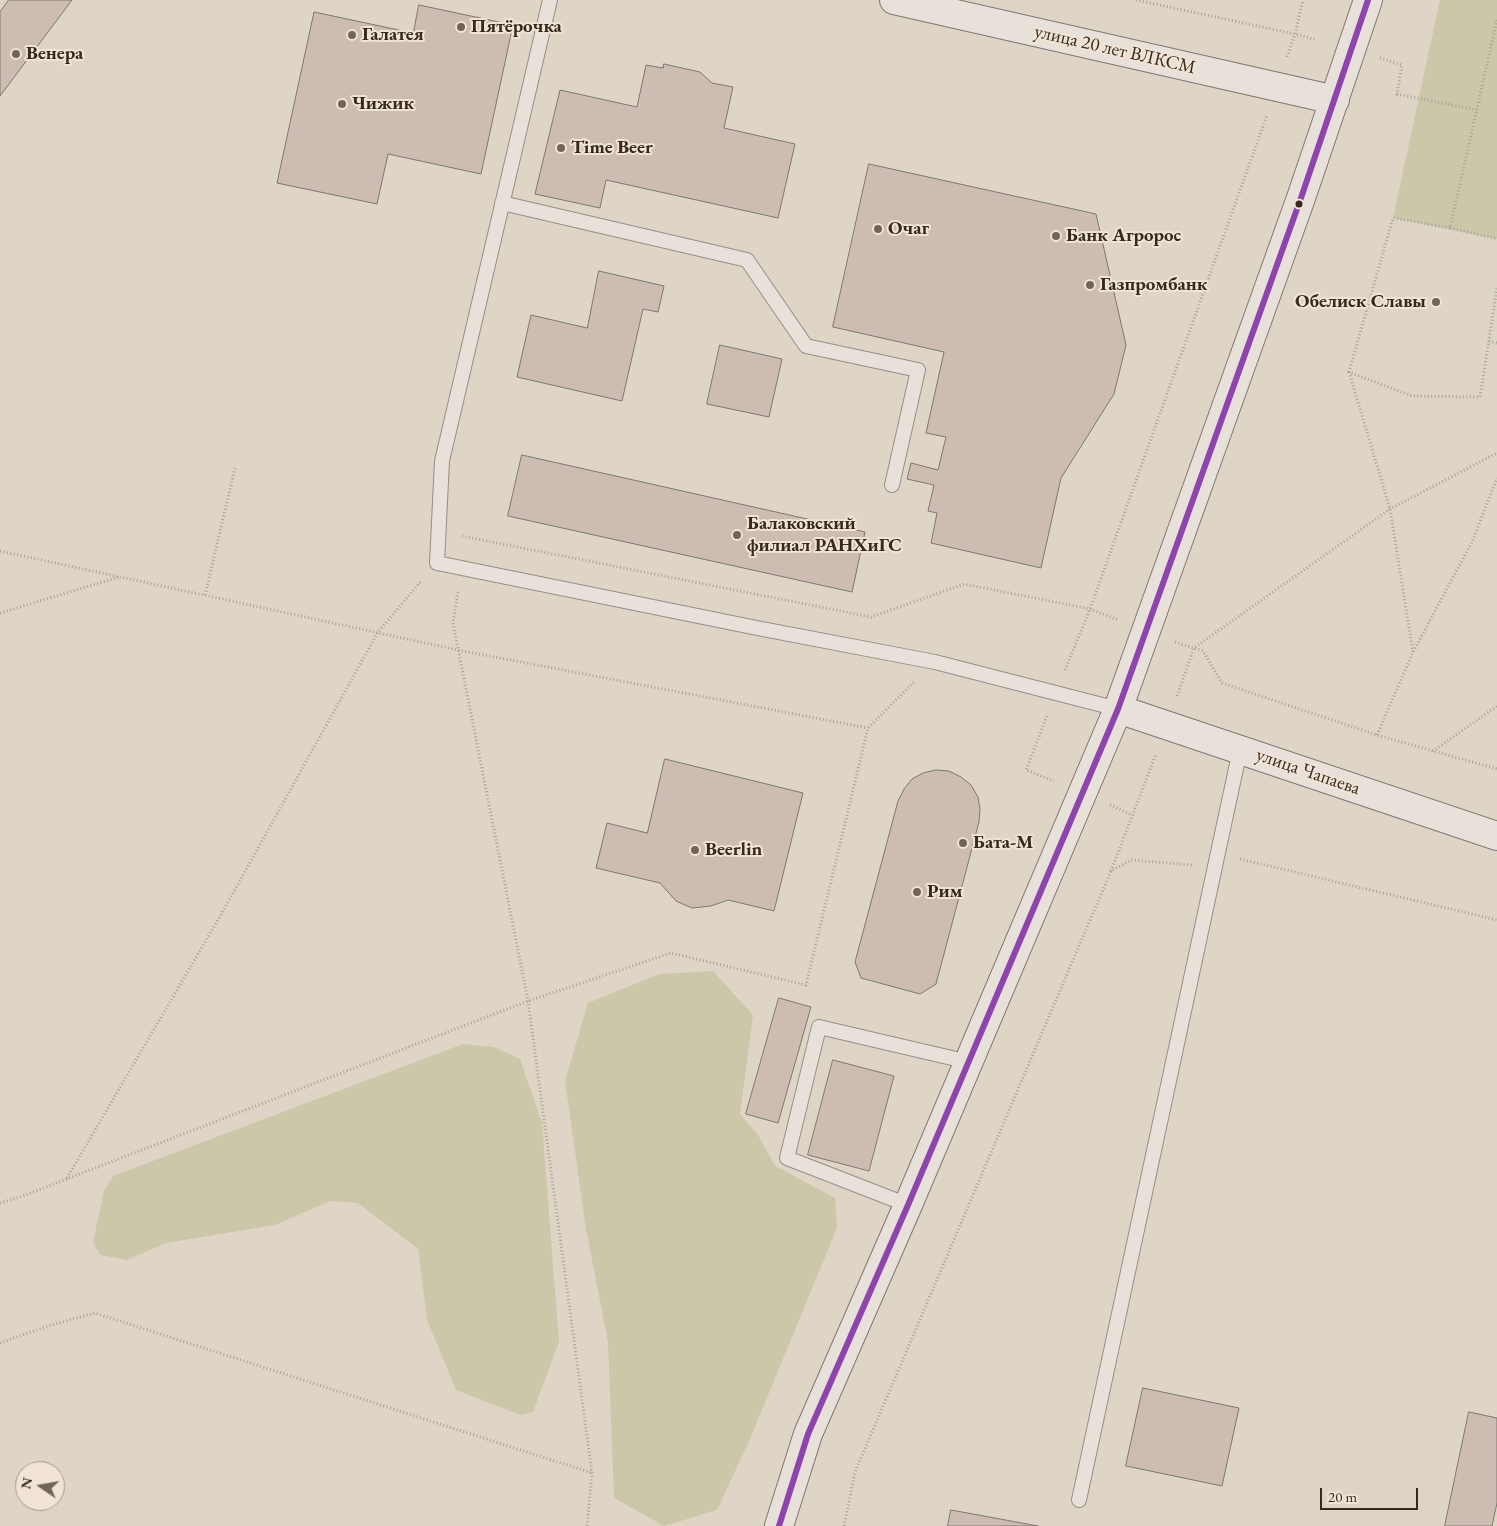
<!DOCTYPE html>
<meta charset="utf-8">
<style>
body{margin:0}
#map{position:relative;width:1497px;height:1526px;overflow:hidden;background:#dfd5c7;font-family:"EB Garamond",serif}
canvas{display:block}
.north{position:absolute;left:15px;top:1461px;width:50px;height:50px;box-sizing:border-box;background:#f1e4d4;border:1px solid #a6998c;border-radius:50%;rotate:282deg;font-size:14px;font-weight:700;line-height:20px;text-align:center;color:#362920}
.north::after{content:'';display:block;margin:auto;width:18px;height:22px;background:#71655a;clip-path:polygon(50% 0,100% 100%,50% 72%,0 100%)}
.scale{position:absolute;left:1320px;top:1488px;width:98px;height:22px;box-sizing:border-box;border:2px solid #362920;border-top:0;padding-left:6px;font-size:15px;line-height:18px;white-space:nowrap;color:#362920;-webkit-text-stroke:4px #f1e4d4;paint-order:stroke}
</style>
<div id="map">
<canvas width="1497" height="1526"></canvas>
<div class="north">N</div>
<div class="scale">20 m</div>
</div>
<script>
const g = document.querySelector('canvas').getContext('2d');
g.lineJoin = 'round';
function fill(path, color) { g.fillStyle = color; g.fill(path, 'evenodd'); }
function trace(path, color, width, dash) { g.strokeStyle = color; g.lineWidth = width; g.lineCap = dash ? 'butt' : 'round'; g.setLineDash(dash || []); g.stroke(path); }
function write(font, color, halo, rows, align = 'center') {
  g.font = font + ' "EB Garamond",serif'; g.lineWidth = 4; g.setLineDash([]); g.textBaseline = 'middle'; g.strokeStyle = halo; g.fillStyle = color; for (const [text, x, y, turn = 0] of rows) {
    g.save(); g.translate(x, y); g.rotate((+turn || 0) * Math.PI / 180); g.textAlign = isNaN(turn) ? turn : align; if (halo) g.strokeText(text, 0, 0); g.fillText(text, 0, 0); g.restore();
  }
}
const green = new Path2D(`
 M1440,0H1497V239L1393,218Z
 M713,971L753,1015L740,1114L758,1135L775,1166L835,1198L837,1228L750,1439L717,1510L664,1526L614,1498L608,1342L586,1229L565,1081L588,1003L659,974Z
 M463,1044L494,1047L520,1059L542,1123L559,1342L533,1412L520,1415L456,1390L427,1320L418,1249L358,1203L330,1201L275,1225L166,1243L127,1260L100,1255L93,1242L104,1191L113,1176Z`);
const building = new Path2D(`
 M9,0H72L0,96V12Z
 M419,5L513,25L481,174L388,154L377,204L277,183L314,12L413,33Z
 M664,64L700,72L712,83L733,87L724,128L795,144L778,218L606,180L600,208L535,194L560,90L637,107L646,65L663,68Z
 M869,164L1096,214L1126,345L1114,394L1061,478L1041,568L931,543L937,513L928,511L934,485L907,479L911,463L938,470L946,437L926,433L944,352L833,327Z
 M599,271L664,286L658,312L643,309L622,401L517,377L531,315L587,328Z
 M720,345L782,359L769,417L707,404Z
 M522,455L865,532L852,592L508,516Z
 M665,759L803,793L774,911L728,900L711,906L692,908L676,901L660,883L596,868L607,823L647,833Z
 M936,770L949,771L961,777L971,785L978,797L980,809L979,822L936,984L920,994L861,978L855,962L898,801L904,789L912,779L923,773Z
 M779,998L811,1007L778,1123L746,1114Z
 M833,1060L894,1076L869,1171L808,1155Z
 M1143,1388L1239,1408L1222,1486L1126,1466Z
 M1469,1412L1497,1418V1503L1492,1526H1445Z
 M951,1510L1038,1526H948Z`);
const path = new Path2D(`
 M1136,0L1295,34L1317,40
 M1497,20L1450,228L1393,218L1349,372L1412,396L1480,397L1497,288
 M1287,57L1295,34L1303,0
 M1380,58L1402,65L1397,94L1477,110
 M1450,228L1497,239
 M1489,341L1497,343
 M1349,372L1390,509L1413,652
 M462,536L871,617L964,584L1090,609L1118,620
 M0,551L458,650L868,728
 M458,592L453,623L528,1001L592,1473L587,1526
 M205,595L235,468
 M0,613L119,577
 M1175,642L1203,651L1222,683L1377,735L1497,769
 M1065,670L1090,609L1267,115
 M1177,696L1194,648L1390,509L1497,453
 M1047,716L1026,770L1054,781
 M1377,735L1413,652L1472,542L1497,478
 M1433,751L1497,706
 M1110,805L1132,815
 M1240,859L1497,920
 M1111,871L1156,754
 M67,1178L222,913L378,632L422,580
 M0,1203L20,1197L528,1001L671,953L806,985L868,728L914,682
 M0,1343L48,1326L95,1313L592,1473
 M844,1526L855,1472L1111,871L1131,860L1192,865`);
const lane = new Path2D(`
 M550,0L442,461L437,563L757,628L935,662L1118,709
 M502,203L747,260L806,346L918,370L892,485
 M908,1205L787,1158L819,1027L969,1062
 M1079,1500L1240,750`);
const secondary = new Path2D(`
 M894,0L1335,100
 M1118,709L1497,836
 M779,1526L808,1434L908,1205L1118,709L1302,195L1368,0`);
const bus1 = new Path2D(`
 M779,1526L808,1434L908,1205L1118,709L1302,195L1368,0`);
const markers = [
 [461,27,5,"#71655a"],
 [352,35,5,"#71655a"],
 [16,54,5,"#71655a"],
 [342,104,5,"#71655a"],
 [561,148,5,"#71655a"],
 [1299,204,4.5,"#362920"],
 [878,229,5,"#71655a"],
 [1056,236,5,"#71655a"],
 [1090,285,5,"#71655a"],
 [1436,302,5,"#71655a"],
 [737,535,5,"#71655a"],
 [963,843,5,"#71655a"],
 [695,850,5,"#71655a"],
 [917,892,5,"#71655a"]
];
const poiNames = [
 ["Пятёрочка",471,27],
 ["Галатея",362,35],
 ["Венера",26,54],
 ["Чижик",352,104],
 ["Time Beer",571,148],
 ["Очаг",888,229],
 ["Банк Агророс",1066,236],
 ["Газпромбанк",1100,285],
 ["Обелиск Славы",1426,302,"right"],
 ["Балаковский",747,524],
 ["филиал РАНХиГС",747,546],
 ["Бата-М",973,843],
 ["Beerlin",705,850],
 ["Рим",927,892]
];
const streetNames = [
 ["улица 20 лет ВЛКСМ",1115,50,13],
 ["улица Чапаева",1308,772,19]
];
fill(green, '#cbc7a8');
fill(building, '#ccbcb1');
trace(building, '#7e776f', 1);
trace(lane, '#968f86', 16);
trace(secondary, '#7e776f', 30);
trace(path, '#a8a29c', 3, [1, 2.5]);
trace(lane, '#e7e1da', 14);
trace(secondary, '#e7e1da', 28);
trace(bus1, '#8e44ad', 6);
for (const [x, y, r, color] of markers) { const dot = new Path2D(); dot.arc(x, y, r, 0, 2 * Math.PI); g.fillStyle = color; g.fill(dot); trace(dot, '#f1e4d4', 2); }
write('bold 19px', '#362920', '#f1e4d4', poiNames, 'left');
write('19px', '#362920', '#f1e4d4', streetNames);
</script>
